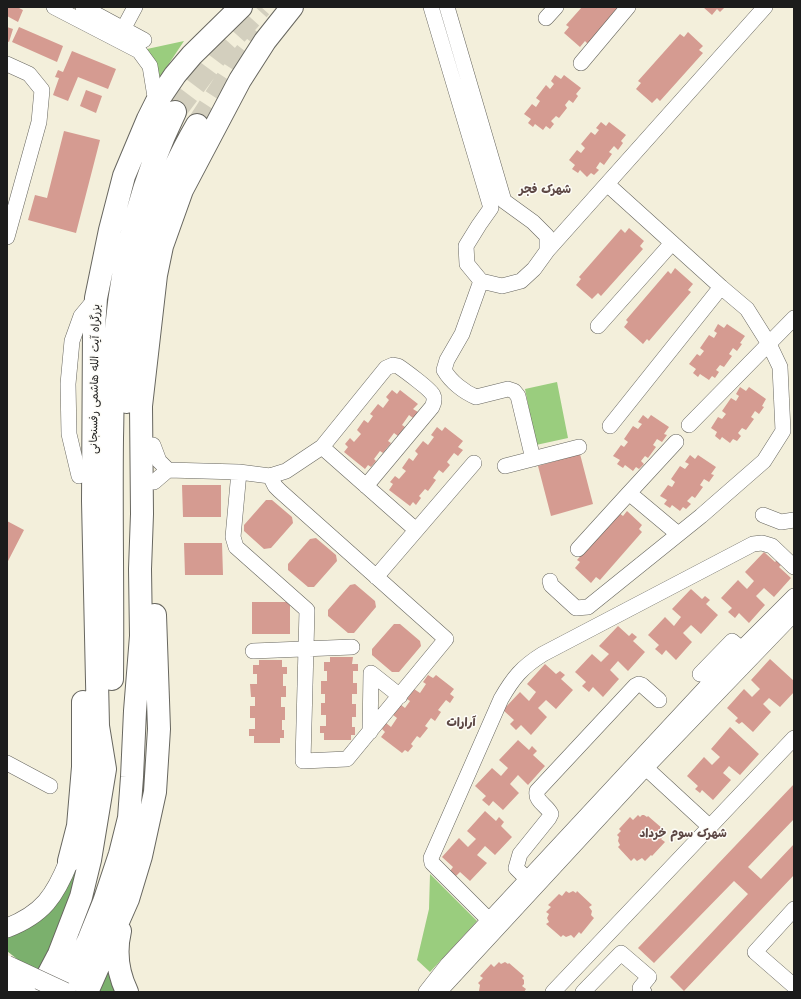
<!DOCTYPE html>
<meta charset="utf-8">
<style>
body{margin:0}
#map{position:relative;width:801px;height:999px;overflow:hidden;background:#f3efdb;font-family:"Playpen Sans",sans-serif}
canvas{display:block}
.frame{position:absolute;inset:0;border:8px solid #1c1c1c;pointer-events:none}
</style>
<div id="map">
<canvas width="801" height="999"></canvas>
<div class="frame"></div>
</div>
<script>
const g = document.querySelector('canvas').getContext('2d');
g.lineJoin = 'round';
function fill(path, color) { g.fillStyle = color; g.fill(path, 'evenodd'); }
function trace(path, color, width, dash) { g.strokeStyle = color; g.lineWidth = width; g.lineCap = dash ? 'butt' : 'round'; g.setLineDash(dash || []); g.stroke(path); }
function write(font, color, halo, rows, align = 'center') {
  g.font = font + ' "Playpen Sans","Playpen Sans Arabic",sans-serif'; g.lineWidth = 3; g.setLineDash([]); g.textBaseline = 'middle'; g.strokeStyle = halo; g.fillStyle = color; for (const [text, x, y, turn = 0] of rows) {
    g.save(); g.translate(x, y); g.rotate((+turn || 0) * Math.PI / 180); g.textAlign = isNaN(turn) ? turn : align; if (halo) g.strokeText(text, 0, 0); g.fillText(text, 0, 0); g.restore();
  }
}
const green = new Path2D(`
 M184,41L158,80L155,63L147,49Z
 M557,382L568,438L536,445L525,389Z
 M430,874L477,921L430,972L417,960L429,909Z`);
const forest = new Path2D(`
 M82,854L63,917L40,973L20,964L17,959L7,951V933Z
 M111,950L120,992H90Z`);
const building = new Path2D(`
 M7,7H17L23,10L18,22L7,16Z
 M582,7H622L588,44L585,41L580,47L564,33L569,27L566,25Z
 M703,7H725L720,12L717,9L712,15Z
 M7,27L13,29L9,42L7,41Z
 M19,27L63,46L57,62L12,42Z
 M688,32L703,46L699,50L703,53L660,101L657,98L652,103L636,89L641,83L638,81L680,34L684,37Z
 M72,51L116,69L108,89L78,77L68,101L53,95L59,78L55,77L58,70L63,72Z
 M555,75L561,79L564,75L581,88L576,94L578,96L573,103L569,100L565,105L567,108L559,118L556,116L551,121L554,124L550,129L546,126L543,130L535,124L533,127L528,123L531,119L524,114L532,104L536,107L540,101L536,98L546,85L550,89L554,84L551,81Z
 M86,90L102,96L96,113L80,106Z
 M601,122L606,126L609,122L626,135L621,141L623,143L618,150L614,146L609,152L612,154L604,165L600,162L596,168L599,170L594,175L591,173L587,177L580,170L578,173L572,169L575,165L569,160L577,150L581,153L585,148L581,144L591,132L595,135L599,130L596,128Z
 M64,131L100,140L76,233L28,220L35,195L47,198Z
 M629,228L644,241L640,246L643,249L601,296L598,293L592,299L576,285L581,279L579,277L621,229L625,233Z
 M675,268L693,284L688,290L691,292L649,341L647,339L643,344L624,327L628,322L626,320L668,271L671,274Z
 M718,324L724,328L727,324L745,336L740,343L742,344L737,351L733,348L729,354L732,356L724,367L720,365L716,370L719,372L715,378L712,376L709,380L700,374L698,377L693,373L696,369L689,364L697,354L700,356L704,351L700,348L709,335L714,338L717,333L714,331Z
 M740,387L746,391L749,387L766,399L762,406L764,407L759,414L755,411L751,417L754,419L746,430L742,428L738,433L741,436L737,441L733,439L730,443L722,437L720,440L715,436L717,432L711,428L718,417L722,419L726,414L722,411L731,398L736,401L739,396L736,394Z
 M392,390L397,394L400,390L418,404L413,409L418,412L413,418L409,415L402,425L405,427L398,436L394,433L388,441L391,443L383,453L380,451L374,459L376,461L371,467L368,465L365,469L344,452L348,447L345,444L350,438L354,442L361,434L357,430L364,420L368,423L373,416L370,414L378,404L383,408L389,400L386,397Z
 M643,415L648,419L651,415L669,427L664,434L667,435L662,442L657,439L653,445L656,447L648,458L645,456L641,461L644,464L639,469L636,467L633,471L625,465L623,468L617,464L620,460L613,456L621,445L624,447L628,442L624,439L633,426L638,429L642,424L638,422Z
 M437,427L442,431L445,427L463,441L458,447L463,450L458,456L454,453L447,462L450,465L443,473L439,470L433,478L436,480L428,491L425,489L419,496L421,498L416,505L413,502L410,506L389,490L393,484L390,482L395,476L399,479L406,471L402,468L409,458L413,461L418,454L415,451L423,441L428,445L434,437L431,435Z
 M580,454L593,504L551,516L538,466Z
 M690,455L695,459L698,455L716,467L711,474L714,475L709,482L704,479L700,485L703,487L695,498L692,496L687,501L691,504L686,509L683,507L680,511L672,505L670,508L664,504L667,500L660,496L668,485L672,487L675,482L671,479L680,466L685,469L689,464L685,462Z
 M182,485H221V517H183Z
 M266,500H272L292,517L293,523L271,548L264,549L244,531V525Z
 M627,511L642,525L639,529L642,532L600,580L596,577L591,583L575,568L580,562L577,560L619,513L623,516Z
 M7,521L24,530L7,563Z
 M316,538L336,555L337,561L314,587H308L288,570V564L310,539Z
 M184,543H222L223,575H185Z
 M764,552L775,562L778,559L783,563L779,567L791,578L774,597L764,588L756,596L765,605L749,623L739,613L735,618L728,612L732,608L721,598L738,580L747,589L754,581L745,572Z
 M355,584L375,601L376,607L354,633H348L328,616V610L350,585Z
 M691,589L702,599L705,596L710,600L706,604L718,615L701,634L691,625L683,633L692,642L676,660L666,650L662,655L655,649L659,645L648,635L665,617L674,626L681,617L672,609Z
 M252,602H290V634H252Z
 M394,624H400L420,641L421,646L399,672H392L372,655V649Z
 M618,626L629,636L632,633L637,637L633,641L645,652L628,671L618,661L610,670L619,679L603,697L593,687L589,692L582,686L586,682L575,672L592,654L601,662L609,654L599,646Z
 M330,657H353L352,664H358V671H353V683H357V694H352V704H356V717H352V727H355V735H351V740H324V733H320V726H326V715H321V703H325V694H321V681H327V671H324V662H330Z
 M770,659L794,681V692L780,707L769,698L763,704L771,712L753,732L742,722L739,724L735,721L738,718L727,708L744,689L752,697L760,689L751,680Z
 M259,660H282V667H287V674H283V686H286V697H281V707H285V720H282V730H284V738H280V743H254V736H249V729H255V718H250V706H255V697H251L250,684H257V674H253V665H259Z
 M545,664L556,674L560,671L565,675L561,679L573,690L556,709L546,700L538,708L547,717L531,735L521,725L516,730L510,724L514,720L503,710L520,692L529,701L536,692L527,684Z
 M428,675L433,678L436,675L454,689L450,694L454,697L450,703L446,700L438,710L441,712L435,721L431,718L425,726L428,728L420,738L417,736L411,744L413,746L408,752L405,750L402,753L381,737L385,732L382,729L386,723L391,727L397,718L393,715L401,705L405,708L410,701L407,699L414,689L420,693L426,684L423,682Z
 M730,727L759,754L740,775L729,766L723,773L731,780L713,800L702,790L700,793L695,789L698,786L687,776L704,757L712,765L720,757L711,749Z
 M518,740L529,750L532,746L537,751L533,755L545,766L528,785L518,775L510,784L519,793L503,810L493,801L489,806L482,800L486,796L475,786L492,768L501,776L508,768L499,760Z
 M794,784V819L748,867L761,879L794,844V875L684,991L670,977L748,894L734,881L654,963L638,948Z
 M485,811L496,821L499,817L504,822L501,826L512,837L495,855L485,846L477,855L487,863L470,881L460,872L456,876L450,871L453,867L442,857L459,838L468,847L476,839L467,831Z
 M638,815L640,817L642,815H644L647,817L648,816L663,829L661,831L663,832V837L661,839L665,842L652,856L651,855L645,861L642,858L637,861L634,858L631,861L618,847L620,845L618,841L619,837L617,835L621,831L619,829L630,817L633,820Z
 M566,891L569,893L573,891L576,893L577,891L592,905L589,907L592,911L591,915L594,918L581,934L579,932L574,938L571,935L566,937L563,935L561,937L546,924L549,922L547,918L549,914L546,912L551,907L548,905L559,894L562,896Z
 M499,962L501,964L505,962L508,964L509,963L524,976L522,978L524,980V984L522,986L526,989L524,992H481L479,991L480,985L478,983L483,978L480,976L491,964L494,967Z`);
const highwayTunnel = new Path2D(`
 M175,112L217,56L261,7
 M197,125L237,63L260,34`);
const minor = new Path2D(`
 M54,7L139,51L150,66L156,103
 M83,7L144,40
 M431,7L491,208L479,225L466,246L467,264L481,281L502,286L521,281L534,269L547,251L765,7
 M447,7L504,201L533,222L547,236V251
 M546,18L556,7
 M119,37L135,7
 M581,63L628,7
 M7,64L29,74L42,90L39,122L7,237
 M481,281L462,334L447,360L444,370C451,382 464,392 476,397L508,389L514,391L518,396L533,459
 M598,326L672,243
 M689,425L794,318
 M610,426L721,287
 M676,442L629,493L678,534
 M153,445L159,461L168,470
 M322,447L416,530
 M505,466L579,447
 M239,472L233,537L236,547L307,610L303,761L347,759L446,639L280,491L275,486L270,476
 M79,476L69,434L68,384L72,341L81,316L96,298
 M154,482L168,470L239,472L270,476L286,471L322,447L386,368L393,365L398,366C404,370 430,389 433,395C435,399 434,403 432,407L366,486
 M763,515L781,522L794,520
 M578,549L629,493
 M376,577L474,463
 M550,581L551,585L576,608L588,607L701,516L764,461L783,431L780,367L769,344L747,309L721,287L607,184
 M253,651L352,647
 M700,674L732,641L748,654
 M370,732L371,673L400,696
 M7,763L50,786
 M646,768L710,827
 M527,879L516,868L520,854L549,818L551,814C547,805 535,802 537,791L635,686L639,684L642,685L659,700
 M794,909L755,952L794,986
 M489,920L432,863L431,858L501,699C513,678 522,667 543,654L753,544L762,543L772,546L794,567
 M426,992L448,964L489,920L741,649L794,596
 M439,992L646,768L794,614
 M553,992L794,738
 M583,992L621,953L649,977L640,988L644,992`);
const major = new Path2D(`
 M7,928C43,914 55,896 69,861`);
const highway = new Path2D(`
 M127,402C130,336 139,270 159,208C168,179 182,151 197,125
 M112,679C113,599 111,518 112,438C113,402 112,365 116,329C123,254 142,180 175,112
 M69,861L78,826L83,767V702
 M120,931C115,952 118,973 127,992
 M39,992L59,954L81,897L90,860L105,769L98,726L93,501L94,328L96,298L110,230L124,176L148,119L156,103L175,75L192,55L241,7
 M63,992L89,939L104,902L120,854L129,818L132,777L135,711L141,636L140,569L142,514L141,406L156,275L162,246L182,190L240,80L265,41L292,7
 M87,992L128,899L141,856L155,792L159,729L155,615`);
const majorBridge = new Path2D(`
 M7,965L65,992
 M7,982L26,992`);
const streetNames = [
 ["بزرگراه آیت الله هاشمی رفسنجانی",95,379,-89]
];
const neighbourhoodNames = [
 ["شهرک فجر",545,190],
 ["آرارات",461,723],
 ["شهرک سوم خرداد",683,834]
];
fill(green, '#9acd7e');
fill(forest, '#7bb06d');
fill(building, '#d59b91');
trace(highwayTunnel, '#d3cfbe', 22, [22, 11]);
trace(minor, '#67665f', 16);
trace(major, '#67665f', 20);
trace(highway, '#67665f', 24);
trace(minor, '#fff', 15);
trace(major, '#fff', 19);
trace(highway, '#fff', 22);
trace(majorBridge, '#67665f', 20, []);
trace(majorBridge, '#fff', 19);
write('11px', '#1c1c1c', '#fdfcf7', streetNames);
write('bold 12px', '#5d4845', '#fdfcf7', neighbourhoodNames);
</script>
